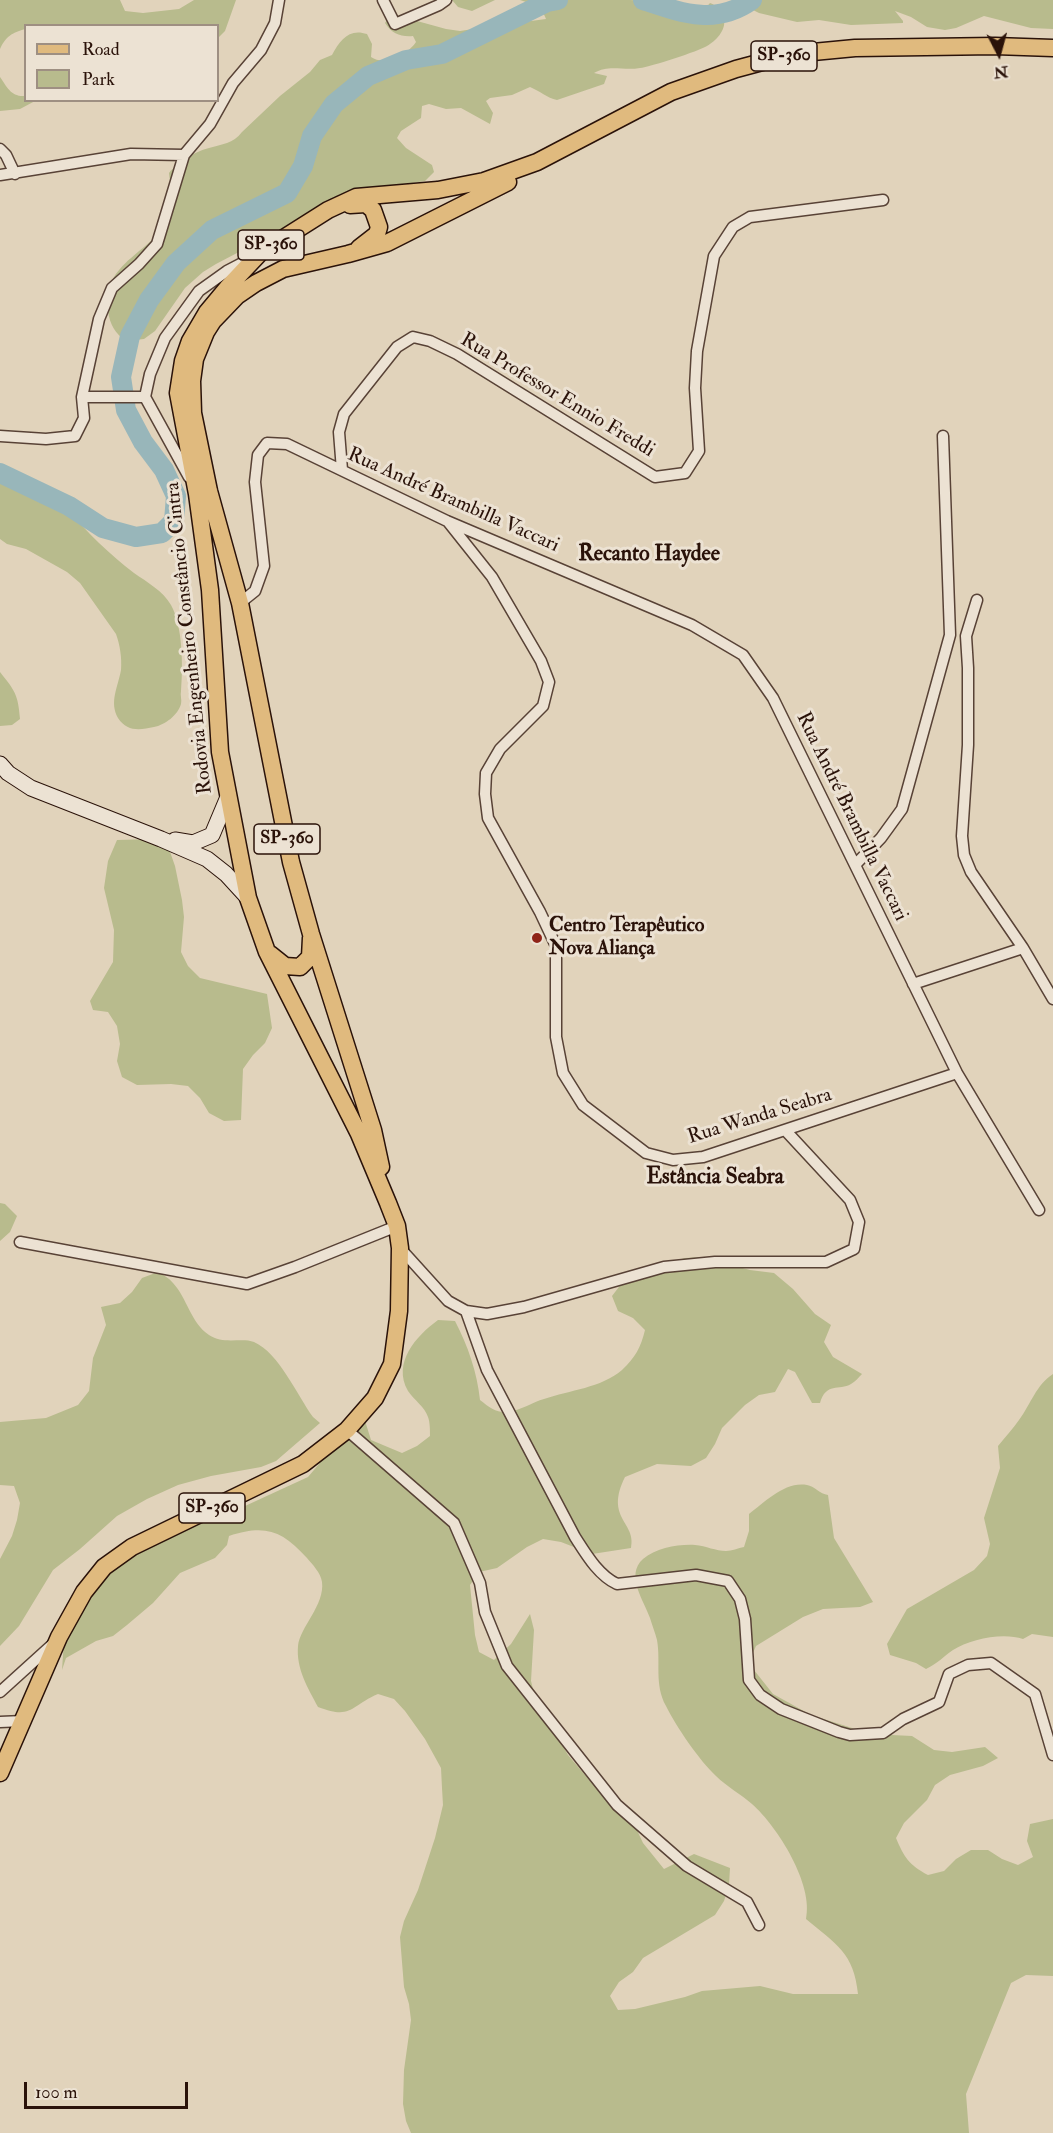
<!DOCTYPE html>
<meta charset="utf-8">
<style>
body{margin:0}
#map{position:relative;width:1053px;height:2133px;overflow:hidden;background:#e1d3bb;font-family:"IM FELL Double Pica",serif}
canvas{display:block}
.legend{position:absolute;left:24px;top:24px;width:195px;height:78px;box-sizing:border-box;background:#ece2d3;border:2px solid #9e8f82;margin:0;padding:8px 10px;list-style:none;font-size:18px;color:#2a1209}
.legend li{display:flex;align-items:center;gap:12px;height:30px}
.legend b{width:30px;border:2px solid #9e8f82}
.north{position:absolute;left:969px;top:24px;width:60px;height:60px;-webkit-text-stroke:4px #ece2d3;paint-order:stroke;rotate:174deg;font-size:16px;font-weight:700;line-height:24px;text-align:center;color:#2a1209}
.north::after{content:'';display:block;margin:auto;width:21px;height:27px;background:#2a1209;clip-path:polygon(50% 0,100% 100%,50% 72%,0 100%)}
.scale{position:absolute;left:24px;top:2082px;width:164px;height:27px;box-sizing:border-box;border:3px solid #2a1209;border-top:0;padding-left:8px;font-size:18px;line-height:21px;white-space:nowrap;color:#2a1209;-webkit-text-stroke:4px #ece2d3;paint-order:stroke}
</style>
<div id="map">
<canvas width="1053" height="2133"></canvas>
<ul class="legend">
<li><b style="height:8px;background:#e0ba7e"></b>Road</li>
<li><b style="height:16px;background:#b8bb8d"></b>Park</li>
</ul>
<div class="north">N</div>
<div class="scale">100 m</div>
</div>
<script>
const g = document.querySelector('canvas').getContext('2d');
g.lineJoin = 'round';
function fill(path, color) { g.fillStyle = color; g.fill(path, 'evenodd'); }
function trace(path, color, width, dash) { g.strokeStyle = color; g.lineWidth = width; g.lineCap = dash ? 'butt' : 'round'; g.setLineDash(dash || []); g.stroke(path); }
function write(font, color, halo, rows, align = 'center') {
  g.font = font + ' "IM FELL Double Pica",serif'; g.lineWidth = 6; g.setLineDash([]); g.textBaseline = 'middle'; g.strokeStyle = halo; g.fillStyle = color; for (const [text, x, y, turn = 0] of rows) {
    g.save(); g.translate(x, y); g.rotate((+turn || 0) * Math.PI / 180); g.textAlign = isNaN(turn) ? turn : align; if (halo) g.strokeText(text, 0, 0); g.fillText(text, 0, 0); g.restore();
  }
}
const green = new Path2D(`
 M0,0H120L125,11L143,13L179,9L194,0H236L225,31L218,38V26H26L25,29C12,33 6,36 0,49Z
 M452,0H495L472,11L458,7Z
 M520,0H630L650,1L668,9L698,11L704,10L710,3C717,5 722,12 724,20C726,30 716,41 707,46C699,51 650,67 640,68C623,71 609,64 594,73L607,76L604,84L557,100C547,98 540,91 530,87L512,95L490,98L486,101L493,113L490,124L461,108L446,109L429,104L422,106L421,118L401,131L397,138L406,148L432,165L434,172L425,181L400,185L273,242L237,253L216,264L203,272L185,288L155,331L144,339L126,341C115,333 110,325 108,311C100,261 156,252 171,215C176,204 170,185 169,173C177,163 196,151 209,148C222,144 233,144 242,132L280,96L310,72L320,60L332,55C340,40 349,28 367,34L372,44L371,57C385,67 408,54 416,42L413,36C401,37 392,34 385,23L387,20L417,21L446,29L460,31L473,29L492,20L508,24L546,19C543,8 530,3 520,0Z
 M745,0H1053V29L1031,28L984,16L956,28L945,30L927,27L911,17L895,11L903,21V23L851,25L819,20L797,22L759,13L743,5Z
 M0,77C7,87 11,97 25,96L26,100L35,101L20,109L0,111Z
 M0,483C21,488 40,495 59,506C75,515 86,531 99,543C110,553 122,564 134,573C147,582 163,591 171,605C183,626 183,667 181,691C180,695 182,700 181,704C178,715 165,725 154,727C140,730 127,732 118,718C109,702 118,687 121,670C122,658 120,645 116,634L80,583L67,572L26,549L7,544L0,539Z
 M0,672C15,691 18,694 20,719L12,725L0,726Z
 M155,839L169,849L175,866L182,900L184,917L181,952L188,966L200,978L267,994L272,1028L265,1043L253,1055L243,1069L241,1120L224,1121L209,1113L200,1098L188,1086L171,1084L137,1085L122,1077L117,1061L120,1044L117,1026L108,1012L93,1010L90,1001L113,962L114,930L104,888L108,861L117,840Z
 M0,1203L5,1204L17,1216L10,1232L0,1241Z
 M702,1257L750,1270L774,1273L793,1289L815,1314L831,1325L824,1342L833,1357L862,1374C859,1377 855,1382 851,1384C839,1391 826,1382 820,1403H812L795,1372L788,1369L775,1392L759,1395L745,1405L722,1428L715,1444L706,1458L691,1466L657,1464L625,1477C604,1519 637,1522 631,1548L592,1554L561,1542L543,1539L527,1547L497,1568L479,1572L470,1585L475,1635L479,1652L494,1660L511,1644L530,1614L534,1630L531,1681L535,1697L568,1755L590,1781L603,1790L636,1828L643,1843L664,1869L694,1854L730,1868L729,1885L724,1901L715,1915L643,1958L633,1972L619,1982L610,1996L618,2010L635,2009L685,1997L702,1991L760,1986L793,1994H858C854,1953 836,1944 806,1919C814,1885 778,1827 752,1804C741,1794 727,1787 716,1776C699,1760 677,1728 666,1706C654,1684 661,1663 657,1640C655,1632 652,1625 650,1618C644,1601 625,1575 643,1559C656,1548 679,1544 695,1545C706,1546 716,1551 726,1551C732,1551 738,1548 744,1547L749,1531V1514C765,1502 785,1481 807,1485C814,1486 820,1494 828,1495L834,1538L873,1602L860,1607L823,1609L803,1617L756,1646L752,1655L754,1670L773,1694L811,1715L871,1734L912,1736L934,1750L952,1752L985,1747L998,1758L983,1766L950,1775L935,1785L927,1800L904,1823L896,1838C904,1857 909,1865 928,1875L944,1871L956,1859L971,1850H988L1002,1859L1018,1865L1033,1857L1027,1841L1030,1824L1053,1819V1976L1026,1975L1011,1983L966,2094L969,2133H411L406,2121L403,2104L404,2070L411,2020L409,2004L404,1987L400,1937L404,1921L418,1890L435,1838L443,1805L442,1788L441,1768L425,1739L405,1711L394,1699L378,1694C350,1706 352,1720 318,1707C308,1688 296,1669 298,1646C300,1627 325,1605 322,1582C321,1573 312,1564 307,1558C282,1531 266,1524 229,1536L227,1545L215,1558L180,1573L153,1603L127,1625L113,1636L96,1641L66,1658L62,1670L64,1640L71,1624L113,1565L186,1528L219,1518L308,1477L319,1464L325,1448L364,1410L366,1424L371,1440L402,1453L417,1446L430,1436C430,1430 430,1422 428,1417C425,1407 414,1400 408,1391C392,1363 416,1336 438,1320L455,1321C468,1346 477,1372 480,1400C490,1408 496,1413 509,1412C521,1410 533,1402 544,1399C570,1390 601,1388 622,1370C635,1358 641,1347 645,1330L633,1318L618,1311L612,1296L622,1283L669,1263L685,1258Z
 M158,1272C163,1275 169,1278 173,1283C187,1298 191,1323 209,1335C224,1345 242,1337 254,1342C279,1353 297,1395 313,1417L320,1423L276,1461L261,1467L211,1476L178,1485L147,1499L117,1516L80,1549L53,1570L19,1626L0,1646V1559L12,1536L17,1520L20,1503L14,1486L0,1485V1422L46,1418L78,1405L89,1391L93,1358L106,1325L101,1307L120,1303L132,1292L142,1278Z
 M1053,1374V1637L1032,1634L1023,1639C1003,1632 970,1639 953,1650C943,1657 938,1663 926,1669L916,1663L890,1655L887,1644L907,1609L974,1570L987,1556L990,1544L984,1518L1000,1468L998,1446C1005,1437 1013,1429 1019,1420C1031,1404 1036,1385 1053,1374Z`);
const river = new Path2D(`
 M643,0C682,13 716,26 752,0
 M0,473L69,506L103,528L136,537L162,533L174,521L176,496L164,470L143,442L126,410L121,377L130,336L149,300L176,263L212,230L287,193L303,166L312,136L334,104L368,76L406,60L442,54L547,2L558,0`);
const minor = new Path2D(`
 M383,0L395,24L439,5L446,0
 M0,149L6,155L15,174
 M0,175L131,154L184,155
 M145,397H82L99,319L112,288L139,264L157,244L184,155L210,124L233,83L261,50L275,23L279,0
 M0,436L46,439L75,436L84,418L82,397
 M342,470L339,432L344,414L397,347L413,337L430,341L457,354L655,477L685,473L699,451L695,388L697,351L714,256L733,227L750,217L883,200
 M189,477L145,397L150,374L165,338L199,291L227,271L250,259
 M449,523L492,577L541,661L549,682L543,706L500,749L486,773L485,794L488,818L540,912L556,946V1037L563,1073L583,1105L646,1153L673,1160L703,1157L957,1073
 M977,600L966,636L968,668V745L962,836L964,855L971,872L1023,948L1053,999
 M240,603L255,591L264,566L255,482L258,455L267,443L287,444L447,521L692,625L743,655L773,698L957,1073L1039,1210
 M855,865L881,838L902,809L950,635L943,436
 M913,984L1023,948
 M20,1242L247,1284L295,1267L397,1226
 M400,1248L448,1301L466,1311L487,1314L524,1307L664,1267L715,1262H826L854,1249L859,1222L850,1200L786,1131
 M466,1311L487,1370L575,1537C586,1554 598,1575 617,1584L696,1575L728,1581L740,1599L745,1619L749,1680L760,1695L781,1709L839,1732L850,1735L883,1733L903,1719L939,1702L949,1674L968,1665L991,1663L1035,1694L1053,1755
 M347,1430L454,1523L480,1583L485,1612L507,1666L617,1805L687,1866L747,1902L759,1925
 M0,1692L53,1644
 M0,1722L23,1721`);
const secondary = new Path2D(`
 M0,764L8,773L31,788L161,839L207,859L226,874L248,898
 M175,840L193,843L212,835L228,797`);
const primary = new Path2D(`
 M350,205L366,204L373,210L379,227L377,234L359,248
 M270,954L285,966L300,967L310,957L311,938
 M381,1167L373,1130L311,934L291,862L240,603L209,491L193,413L192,381L195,359L206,332L213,321L237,296L256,283L283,269L348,254L387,243L508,182
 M0,1773L59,1637L84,1592L104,1567L132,1547L303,1464L347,1430L375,1398L392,1364L399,1311L400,1248L397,1226L388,1203L359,1134L267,952L248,898L220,752L210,590L197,494L178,393L183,361L190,341L207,312L227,288L260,253L328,210L356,197L438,190L484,181L537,162L671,92L736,69L792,54L855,48L995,46L1053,48`);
const markers = [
 [537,938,6,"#8f2418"]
];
const shields = [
 [784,56,66],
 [271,245,66],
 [287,839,66],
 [212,1508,66]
];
const shieldNames = [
 ["SP-360",784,56],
 ["SP-360",271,245],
 ["SP-360",287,839],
 ["SP-360",212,1508]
];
const streetNames = [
 ["Rua Professor Ennio Freddi",557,396,31],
 ["Rua André Brambilla Vaccari",453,501,24],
 ["Rodovia Engenheiro Constâncio Cintra",190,638,-96],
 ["Rua André Brambilla Vaccari",851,817,64],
 ["Rua Wanda Seabra",760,1117,-17]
];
const poiNames = [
 ["Centro Terapêutico",549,927],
 ["Nova Aliança",549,950]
];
const quarterNames = [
 ["Recanto Haydee",649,555],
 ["Estância Seabra",715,1178]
];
fill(green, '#b8bb8d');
trace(river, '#98b6ba', 20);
trace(minor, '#584236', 13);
trace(secondary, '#2a1209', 17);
trace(primary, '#2a1209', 19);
trace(minor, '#ece2d3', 10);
trace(secondary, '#ece2d3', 15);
trace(primary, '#e0ba7e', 16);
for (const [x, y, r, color] of markers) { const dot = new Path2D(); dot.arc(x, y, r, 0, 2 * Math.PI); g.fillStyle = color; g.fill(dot); trace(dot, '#ece2d3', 2); }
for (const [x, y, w] of shields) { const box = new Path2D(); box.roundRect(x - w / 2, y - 15, w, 30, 4.5); g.fillStyle = '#ece2d3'; g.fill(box); trace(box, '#2a1209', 1.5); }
write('bold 18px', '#2a1209', null, shieldNames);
write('20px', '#2a1209', '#ece2d3', streetNames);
write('bold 20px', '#2a1209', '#ece2d3', poiNames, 'left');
write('bold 22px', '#2a1209', '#ece2d3', quarterNames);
</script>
